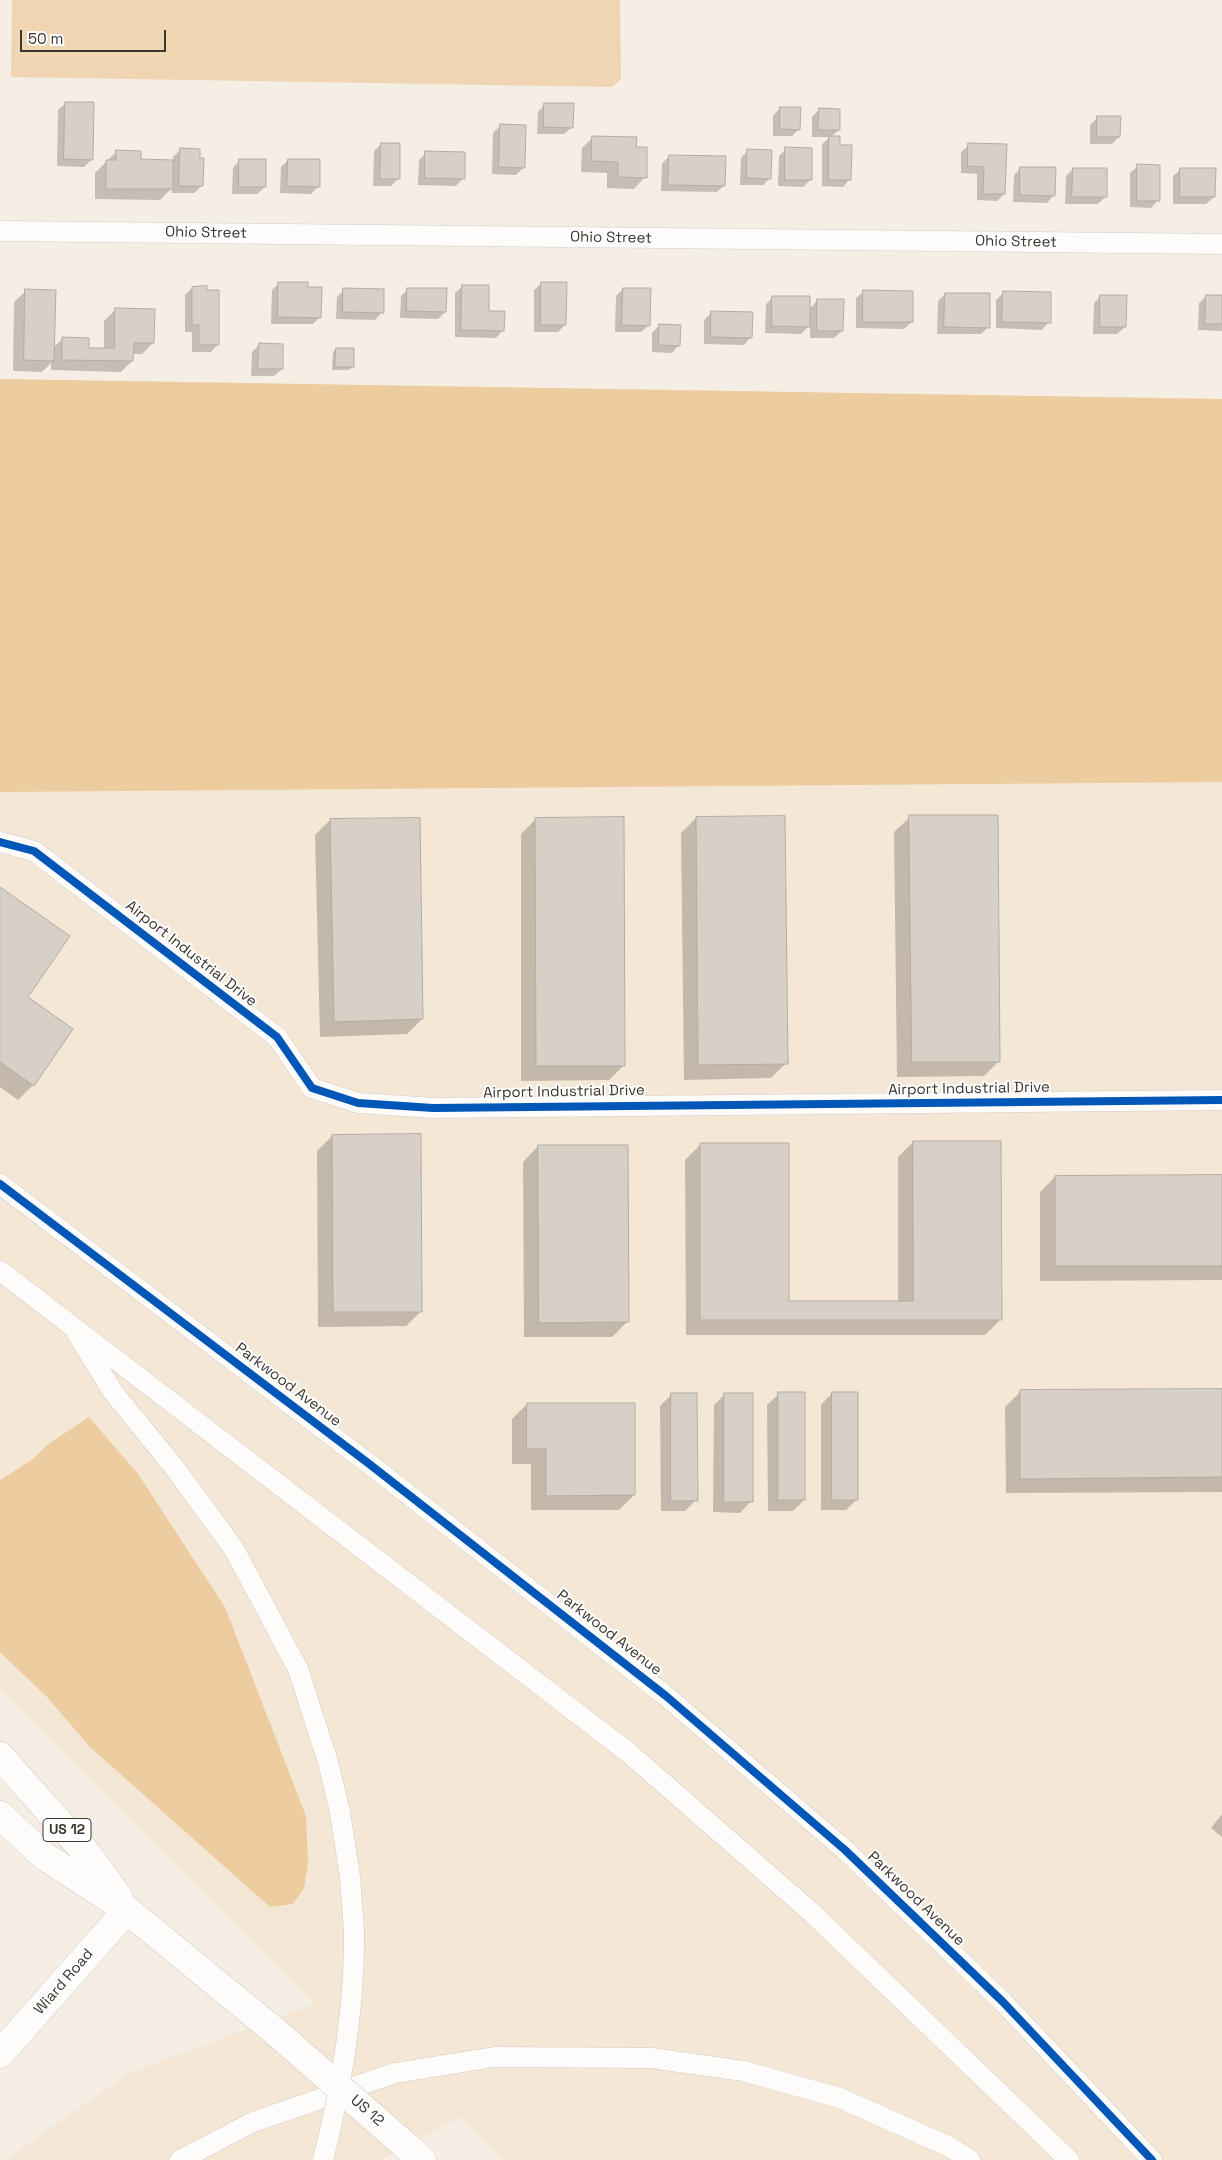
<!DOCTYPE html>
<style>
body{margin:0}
#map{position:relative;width:1222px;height:2160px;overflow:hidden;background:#f5eee4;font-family:"Space Grotesk",sans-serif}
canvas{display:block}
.scale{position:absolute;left:20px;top:30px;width:146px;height:22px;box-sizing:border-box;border:2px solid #3b362e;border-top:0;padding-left:6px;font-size:15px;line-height:18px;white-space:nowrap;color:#3b362e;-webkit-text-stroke:4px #fff;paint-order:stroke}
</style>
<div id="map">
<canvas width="1222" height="2160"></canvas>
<div class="scale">50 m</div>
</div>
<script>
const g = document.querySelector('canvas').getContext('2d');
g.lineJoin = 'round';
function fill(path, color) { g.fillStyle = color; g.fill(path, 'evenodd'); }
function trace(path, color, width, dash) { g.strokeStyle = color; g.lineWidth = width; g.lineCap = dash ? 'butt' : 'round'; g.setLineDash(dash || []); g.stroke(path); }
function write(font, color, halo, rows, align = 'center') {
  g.font = font + ' "Space Grotesk",sans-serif'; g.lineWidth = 4; g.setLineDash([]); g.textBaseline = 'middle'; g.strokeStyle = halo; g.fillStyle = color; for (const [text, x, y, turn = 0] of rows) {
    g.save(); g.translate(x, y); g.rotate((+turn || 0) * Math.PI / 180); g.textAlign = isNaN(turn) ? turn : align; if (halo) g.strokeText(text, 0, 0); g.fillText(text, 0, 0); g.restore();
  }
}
const built = new Path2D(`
 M0,379L1222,399V2160H503L460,2117L382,2160H5L129,2073L314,2004L0,1689V1196L135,1278L0,1172Z`);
const green = new Path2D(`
 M12,0H620L621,79L612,87L11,77Z`);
const forest = new Path2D(`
 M0,379L1222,399V782L0,792Z
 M89,1417L138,1474L225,1607L306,1816L308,1863L304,1888L293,1904L270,1907L90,1747L47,1697L0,1652V1480L33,1459L47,1445Z`);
const shadow = new Path2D(`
 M66,103L92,159L84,167L57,166L58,110Z
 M545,104L572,127L564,134H537L538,112Z
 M780,108L799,129L792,136H773V116Z
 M819,110L839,130L831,137L839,146L850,179L843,187L822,186V144L830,137H812V117Z
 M1098,117L1119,137L1112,144H1090V125Z
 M500,126L524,167L516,175L492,174L493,133Z
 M593,137L635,148L645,177L634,189L607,188V173L581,172L582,148Z
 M381,144L398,179L391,186H373L374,151Z
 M969,145L1004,194L997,201L977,200V174L961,173V152Z
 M786,149L810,180L803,187L778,186L779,156Z
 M180,150L202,186L194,193H172V188L160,200L95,199V173L116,152L140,161H173V157Z
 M748,150L770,178L763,185H740L741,158Z
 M426,153L463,178L456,186L418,185L419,160Z
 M669,156L724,185L717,192L661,191L662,164Z
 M240,160L265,187L257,194H232L233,168Z
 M288,160L319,186L311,194L280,193L281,167Z
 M1138,166L1158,200L1151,208L1130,207V173Z
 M1021,168L1054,195L1047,203L1013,202L1014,175Z
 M1073,169L1105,197L1098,204H1065L1066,176Z
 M1181,169L1214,197L1206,204H1173V176Z
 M279,283L307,288L320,317L313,324H271L272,290Z
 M542,283L565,325L558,332H534V290Z
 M463,286L503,330L496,338L455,337V293Z
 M192,288L206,292L218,344L211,352H192V332H185V295Z
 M408,289L445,312L438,319L400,318L401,296Z
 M623,289L649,325L641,332H615L616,296Z
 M344,290L382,312L375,320L336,319L337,297Z
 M26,291L53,348L62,339L87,349H104V321L116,309L153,343L142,354H132V361L121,372L51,370V363L42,372L13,371L14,302Z
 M864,291L912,322L904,329L856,328V298Z
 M1003,293L1049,322L1042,330L996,328V300Z
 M945,294L988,327L981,334H937L938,301Z
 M1101,296L1125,327L1117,334H1093L1094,303Z
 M1206,296H1222V331L1198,330L1199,303Z
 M773,297L809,309L818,300L842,331L834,338H810V325L801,334L765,333L766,304Z
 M712,312L751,337L744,345L704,344V320Z
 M659,326L679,345L672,353L652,352V333Z
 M259,345L282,369L274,376H251L252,352Z
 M336,349L353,367L349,370H332L333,352Z
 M910,817L999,1061L984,1076L897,1077L894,832Z
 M696,818L786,1063L771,1078L684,1080L681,833Z
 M536,819L624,1065L609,1080L521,1081V834Z
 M330,820L422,1019L407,1034L320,1037L315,835Z
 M0,889L26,997L33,1085L18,1100L0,1087Z
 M332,1136L421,1311L406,1326L318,1327L317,1151Z
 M913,1142L1000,1320L985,1335H686L685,1160L701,1144L788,1302H898V1157Z
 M538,1146L627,1322L612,1337H524L523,1162Z
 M1055,1177H1222V1280L1040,1281V1192Z
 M1222,1390V1492L1006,1493L1005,1407L1020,1392Z
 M832,1393L857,1499L846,1510H821V1405Z
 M672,1394L696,1500L685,1511H661L660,1406Z
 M725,1394L751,1501L740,1513L713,1512L714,1405Z
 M779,1394L804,1500L793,1511H768L767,1405Z
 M527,1404L634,1495L619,1510H531V1464H512V1419Z
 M1222,1814V1837L1211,1828Z`);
const building = new Path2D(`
 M65,102H94L93,160L64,159Z
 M544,103H574L573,128L544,127Z
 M780,107H801L800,130L780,129Z
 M819,108L840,109V130H818Z
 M1097,116H1121L1120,137H1097Z
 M500,124L526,125L525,168L499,167Z
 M592,136L637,137L636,147H647V178L618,177V162L592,161Z
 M829,136H840V145H852L851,180H829Z
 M381,143H400V179H380Z
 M968,143L1007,144L1005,194H983L984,167L968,166Z
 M785,147L812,148V180H785Z
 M180,148L200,149V158H204L203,186H179Z
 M747,149L772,150L771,179L747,178Z
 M116,150L141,151V159L173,160V189H106V160H116Z
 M425,151L465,152V179L425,178Z
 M669,155L726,156L725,186L668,185Z
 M239,159H266V187H239Z
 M288,159H320V187L287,186Z
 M1137,164L1160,165V201H1137Z
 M1020,167H1056L1055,196L1020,195Z
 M1073,168H1107V197H1072Z
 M1180,168H1216L1215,197H1180Z
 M278,282H308V287H322L321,318L278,317Z
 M541,282H567L566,325H541Z
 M462,285H489V311H505L504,331L461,330Z
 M207,286V290H219V345H199V325H192V287Z
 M343,288L384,289V313L343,312Z
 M407,288H447L446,312L407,311Z
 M623,288H651L650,326L622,325Z
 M25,289L56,290L54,361L24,360Z
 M863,290L913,291V322H863Z
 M1003,291L1051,292V323L1002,322Z
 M945,293H990V328L944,327Z
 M1100,295H1127L1126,327H1100Z
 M1206,295H1222V324H1205Z
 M772,296H810V327L772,326Z
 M817,299H844L843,331H817Z
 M115,308L155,309L154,343H134L133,361L62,360V337L89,338V348H114Z
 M711,311L753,312L752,338L711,337Z
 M659,324L681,325L680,346L659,345Z
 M259,343L283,344V369H258Z
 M336,348H354V367H335Z
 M909,815H998L1000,1062H912Z
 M785,816L788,1064L698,1065L696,817Z
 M624,817L625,1066H536L535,818Z
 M420,818L423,1019L334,1022L330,819Z
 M0,887L70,936L28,997L73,1029L34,1086L0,1062Z
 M421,1134L422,1312H333L332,1135Z
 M913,1141H1001L1002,1320H700V1143H789V1301H913Z
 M538,1145H628L629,1322L539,1323Z
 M1222,1175V1266H1055V1176Z
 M1222,1389V1477L1020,1479V1390Z
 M778,1392H805V1500H778Z
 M832,1392H858V1500H832Z
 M671,1393H697L698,1501H671Z
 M724,1393H753V1502H724Z
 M527,1403H635V1495L546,1496V1449H527Z`);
const minor = new Path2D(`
 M0,231L1222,244
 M0,842L34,851L277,1037L312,1088L358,1103L433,1108L1222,1100
 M0,1184L368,1463L666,1696L845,1850L1003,2002L1152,2160
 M0,1271L629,1753L811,1912L1069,2160
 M78,1335L113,1392L174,1467L234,1549L298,1669L328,1762L340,1812L350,1877L354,1931
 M180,2160L253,2122L395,2073L494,2057L651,2058L743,2071L840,2098L950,2147L970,2160`);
const primary = new Path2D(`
 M0,2054L127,1910`);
const trunk = new Path2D(`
 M0,1756L89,1856L119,1898
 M0,1815L44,1856L127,1910L277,2033
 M405,2145L422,2160`);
const minorBridge = new Path2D(`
 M323,2160C342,2085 355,2009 354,1931`);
const trunkBridge = new Path2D(`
 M277,2033L405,2145`);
const cycleway = new Path2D(`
 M0,842L34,851L277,1037L312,1088L358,1103L433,1108L1222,1100
 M0,1184L368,1463L666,1696L845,1850L1003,2002L1152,2160`);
const shields = [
 [67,1830,48]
];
const shieldNames = [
 ["US 12",67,1830]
];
const streetNames = [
 ["Ohio Street",206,233,1],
 ["Ohio Street",611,238,1],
 ["Ohio Street",1016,242,1],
 ["Airport Industrial Drive",191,954,38],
 ["Airport Industrial Drive",969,1089,-1],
 ["Airport Industrial Drive",564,1092,-1],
 ["Parkwood Avenue",288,1385,37],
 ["Parkwood Avenue",609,1633,38],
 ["Parkwood Avenue",916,1899,44],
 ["Wiard Road",64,1982,-49],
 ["US 12",367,2111,41]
];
fill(built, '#f5e7d5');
fill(green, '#efd5b2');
fill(forest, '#edcd9f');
fill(shadow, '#0003');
fill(building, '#d6d0c7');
trace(building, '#b3ada5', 1);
trace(minor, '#d2ccc4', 21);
trace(primary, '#d2ccc4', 29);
trace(trunk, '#d2ccc4', 29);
trace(minor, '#fefcfb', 20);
trace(primary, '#fefcfb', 28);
trace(trunk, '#fefcfb', 28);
trace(minorBridge, '#d2ccc4', 21, []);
trace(trunkBridge, '#d2ccc4', 29, []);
trace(minorBridge, '#fefcfb', 20);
trace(trunkBridge, '#fefcfb', 28);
trace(cycleway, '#0057b8', 8);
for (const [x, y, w] of shields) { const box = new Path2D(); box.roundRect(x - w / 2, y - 11.5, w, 23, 4); g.fillStyle = '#fff'; g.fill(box); trace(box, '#3b362e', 1); }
write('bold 14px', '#3b362e', null, shieldNames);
write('15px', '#3b362e', '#fff', streetNames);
</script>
